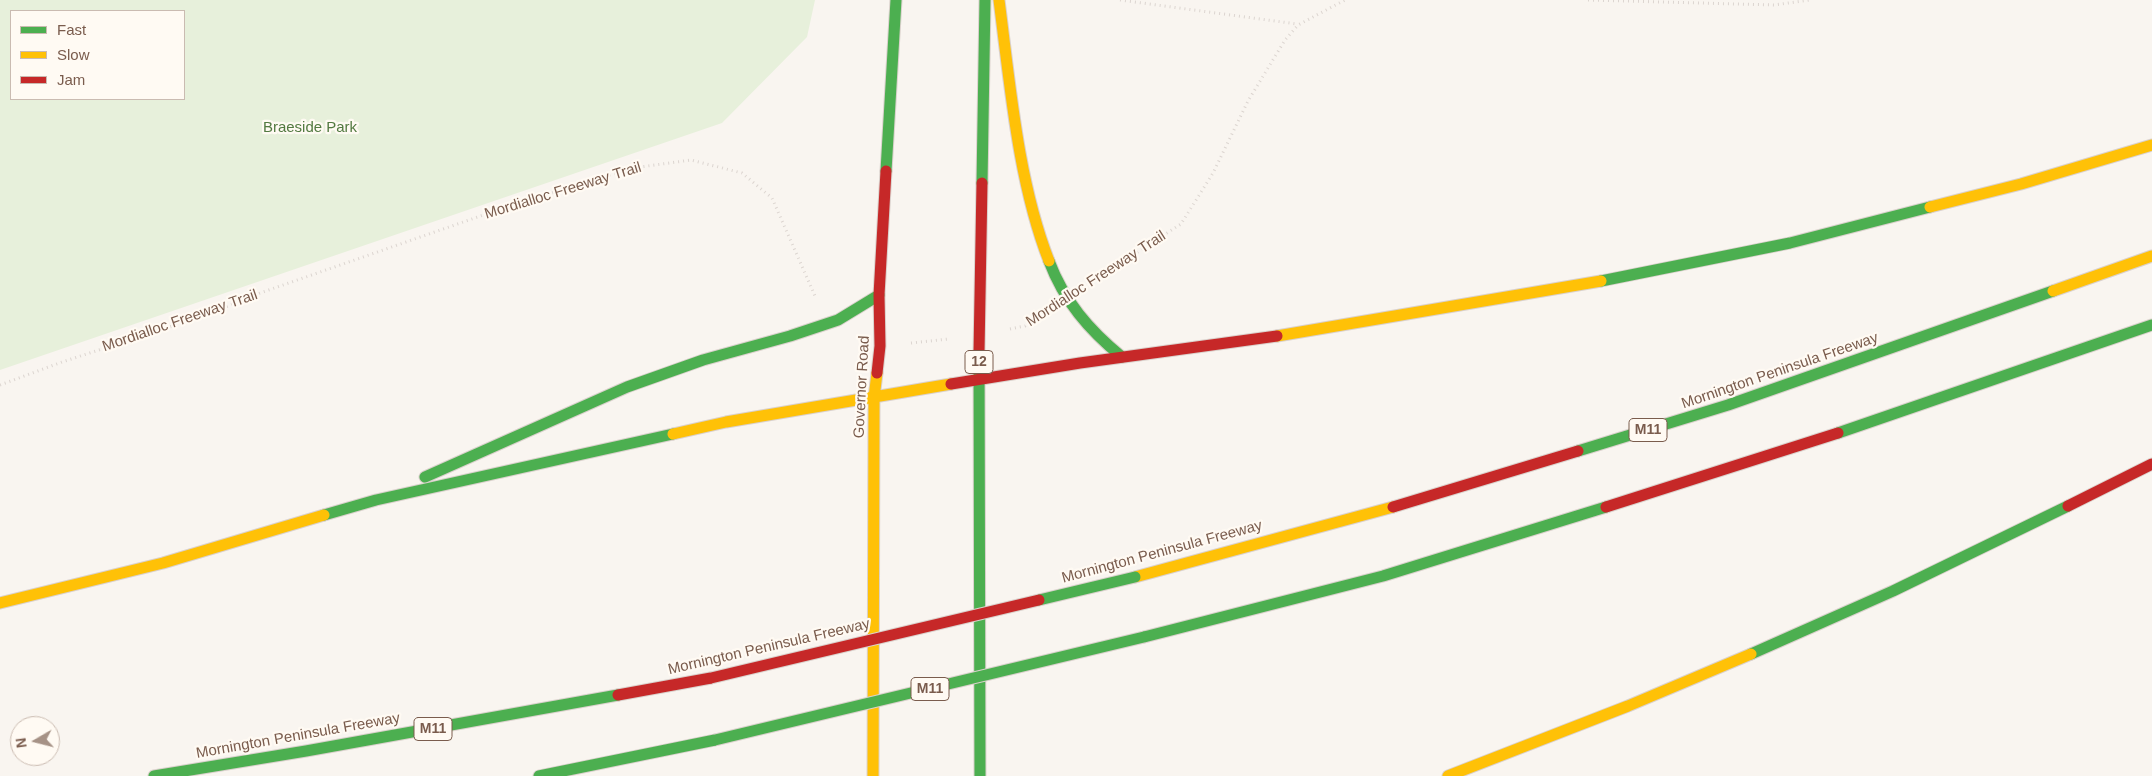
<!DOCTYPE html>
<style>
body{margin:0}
#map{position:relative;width:2152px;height:776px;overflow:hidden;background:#f9f5f0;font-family:Helvetica,sans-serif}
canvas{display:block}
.legend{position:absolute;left:10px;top:10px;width:175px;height:90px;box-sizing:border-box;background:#fffaf3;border:1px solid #cabbb1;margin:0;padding:6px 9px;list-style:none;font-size:15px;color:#7a5c4d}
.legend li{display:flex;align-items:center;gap:10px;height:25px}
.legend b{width:25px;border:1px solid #cabbb1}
.north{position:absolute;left:10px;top:716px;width:50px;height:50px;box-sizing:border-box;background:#fffaf3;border:1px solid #cabbb1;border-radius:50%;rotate:262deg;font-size:14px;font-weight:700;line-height:20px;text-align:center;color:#7a5c4d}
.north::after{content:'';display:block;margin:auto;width:18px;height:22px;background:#a69286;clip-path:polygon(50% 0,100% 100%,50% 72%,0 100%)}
</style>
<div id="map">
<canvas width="2152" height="776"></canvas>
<ul class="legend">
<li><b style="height:6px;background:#4caf50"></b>Fast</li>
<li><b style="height:6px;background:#ffc107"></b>Slow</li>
<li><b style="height:6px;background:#c62828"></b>Jam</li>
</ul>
<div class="north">N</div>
</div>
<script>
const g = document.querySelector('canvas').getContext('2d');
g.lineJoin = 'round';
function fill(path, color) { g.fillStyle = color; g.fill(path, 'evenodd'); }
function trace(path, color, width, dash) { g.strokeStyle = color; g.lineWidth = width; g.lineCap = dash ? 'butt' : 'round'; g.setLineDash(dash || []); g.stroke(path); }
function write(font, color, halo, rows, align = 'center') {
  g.font = font + ' Helvetica,sans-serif'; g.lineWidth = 4.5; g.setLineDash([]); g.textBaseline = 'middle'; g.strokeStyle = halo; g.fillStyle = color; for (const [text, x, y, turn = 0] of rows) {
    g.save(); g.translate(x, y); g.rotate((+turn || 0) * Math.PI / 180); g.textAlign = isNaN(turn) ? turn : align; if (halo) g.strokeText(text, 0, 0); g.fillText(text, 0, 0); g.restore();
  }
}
const green = new Path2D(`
 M0,0H815L807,37L722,123L0,370ZM11,11H184V99H11Z`);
const path = new Path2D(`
 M1120,0L1297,24
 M1588,0L1774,5L1810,0
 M1091,282L1181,224L1213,173L1248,101L1285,40L1298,25L1345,0
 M1010,329L1025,326L1041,314
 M911,343L949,339
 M0,385L62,362L213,313L243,299L509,206L633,168L691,160L742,173L772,198L815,296`);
const fast = new Path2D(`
 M886,171L896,0
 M982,183L985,0
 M1049,261C1064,301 1089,330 1122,357
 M1601,281L1790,243L1930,207
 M979,352L980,776
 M1838,433L2152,325
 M1578,451L1728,405L2053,291
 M425,477L627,387L703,360L790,336L838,320L879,295
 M324,515L376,500L673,434
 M1144,637L1383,576L1606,507
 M1751,654L1893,591L2068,506
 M154,776L306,751L618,695
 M539,776L715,740`);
const slow = new Path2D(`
 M999,0C1010,84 1018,182 1049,261
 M1930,207L2021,184L2152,145
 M2053,291L2152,256
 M1277,336L1601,281
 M673,434L726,422L951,384
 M1135,577L1393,507
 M0,603L163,563L324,515
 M873,776L874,398L877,373
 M1448,776L1628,706L1751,654`);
const jam = new Path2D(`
 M979,352L982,183
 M877,373L880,346L879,295L886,171
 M951,384L1080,363L1277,336
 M2068,506L2152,464
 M1393,507L1578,451
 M1606,507L1838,433
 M618,695L711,678`);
const fastBridge = new Path2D(`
 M1039,600L1135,577
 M715,740L1144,637`);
const jamBridge = new Path2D(`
 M711,678L1039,600`);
const shields = [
 [979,362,28],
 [1648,430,38],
 [930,689,38],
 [433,729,38]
];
const shieldNames = [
 ["12",979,362],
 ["M11",1648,430],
 ["M11",930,689],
 ["M11",433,729]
];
const parkNames = [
 ["Braeside Park",310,128]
];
const streetNames = [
 ["Mordialloc Freeway Trail",563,191,-17],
 ["Mordialloc Freeway Trail",1096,279,-33],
 ["Mordialloc Freeway Trail",180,321,-19],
 ["Mornington Peninsula Freeway",1780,371,-19],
 ["Governor Road",862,387,-87],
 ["Mornington Peninsula Freeway",1162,552,-15],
 ["Mornington Peninsula Freeway",769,647,-13],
 ["Mornington Peninsula Freeway",298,736,-10]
];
fill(green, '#e7f0db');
trace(fast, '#dad1cc', 13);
trace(slow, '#dad1cc', 13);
trace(jam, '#dad1cc', 13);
trace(path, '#dcd5d0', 3, [1, 4]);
trace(fast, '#4caf50', 11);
trace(slow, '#ffc107', 11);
trace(jam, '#c62828', 11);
trace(fastBridge, '#dad1cc', 13, []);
trace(jamBridge, '#dad1cc', 13, []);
trace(fastBridge, '#4caf50', 11);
trace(jamBridge, '#c62828', 11);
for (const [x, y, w] of shields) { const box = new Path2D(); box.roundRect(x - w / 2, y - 11.5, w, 23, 4); g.fillStyle = '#fffaf3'; g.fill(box); trace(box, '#7a5c4d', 1); }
write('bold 14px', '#7a5c4d', null, shieldNames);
write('15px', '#537a41', '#fffaf3', parkNames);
write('15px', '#7a5c4d', '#fffaf3', streetNames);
</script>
